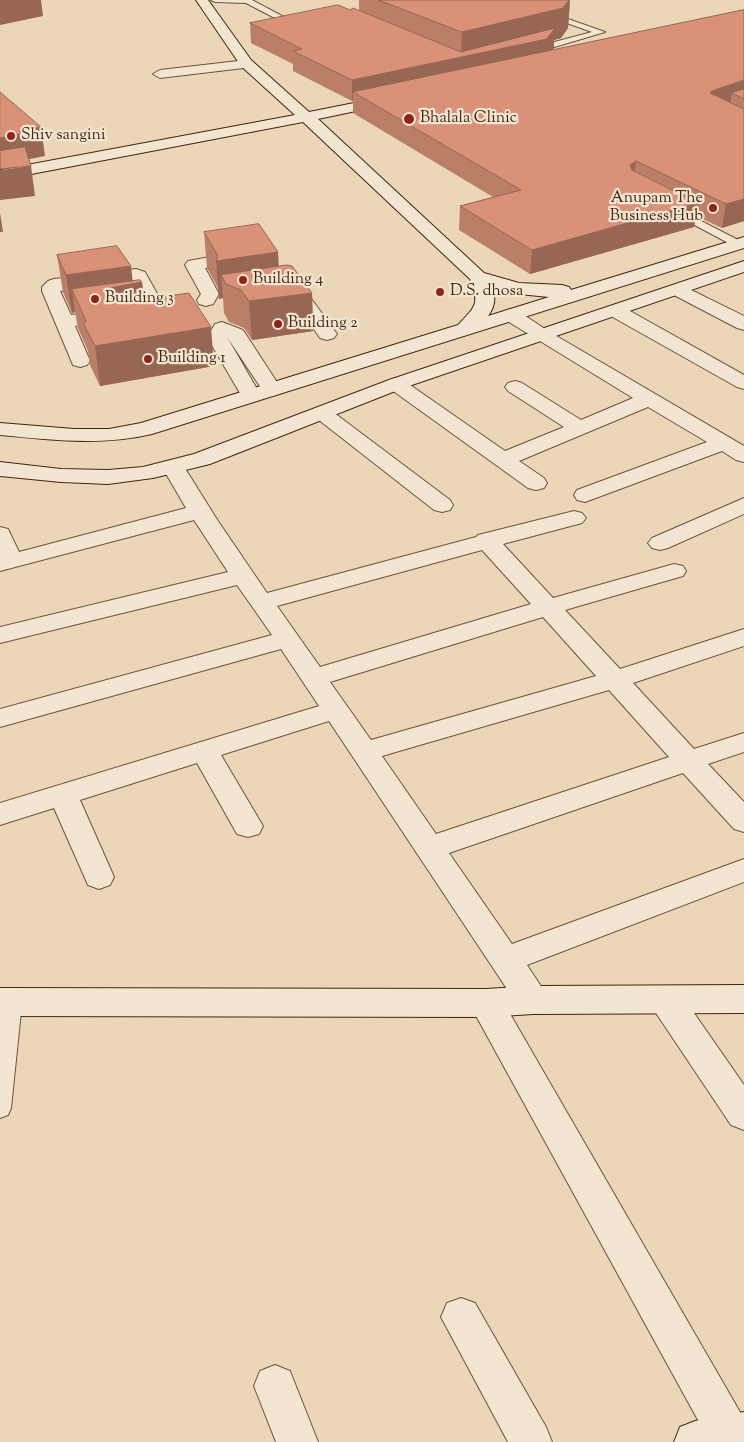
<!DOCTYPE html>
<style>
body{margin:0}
canvas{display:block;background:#ebd7b8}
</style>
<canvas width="744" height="1442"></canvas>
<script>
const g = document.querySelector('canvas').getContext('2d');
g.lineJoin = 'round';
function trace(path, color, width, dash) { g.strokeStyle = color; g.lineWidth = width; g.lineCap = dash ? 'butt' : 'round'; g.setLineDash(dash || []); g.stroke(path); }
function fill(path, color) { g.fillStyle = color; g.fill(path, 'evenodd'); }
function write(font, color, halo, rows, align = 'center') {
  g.font = font + ' "Sorts Mill Goudy",serif'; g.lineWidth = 4.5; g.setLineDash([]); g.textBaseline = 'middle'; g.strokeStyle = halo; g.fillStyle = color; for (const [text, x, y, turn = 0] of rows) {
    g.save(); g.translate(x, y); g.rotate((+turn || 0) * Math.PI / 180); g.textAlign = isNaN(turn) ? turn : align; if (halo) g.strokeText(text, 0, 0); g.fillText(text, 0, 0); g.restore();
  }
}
const lane = new Path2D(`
 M211,0H252L297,24L290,26L246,3L215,2Z
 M502,0H514L605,32L534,53H528V49L592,32Z
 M674,207L742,242L744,244L742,246H734L670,212L669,210Z
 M11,993L19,996L22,1002L11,1108L8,1115L0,1118V1005L3,996Z`);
const street = new Path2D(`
 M247,60L254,64L252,67L160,78L153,74L160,70Z
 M243,251L249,252L252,256L249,260L205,268L219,294L213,304L206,306L199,304L197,300L201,294L185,265L188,261Z
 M136,269L145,272L165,308L163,312L156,314L75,326L90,361L87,365L80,367L73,365L42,291V287L48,281L54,279ZM132,280L145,304L71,315L60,291Z
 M291,278L297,279L334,330L337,334L334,338L327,340L320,338L282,283L285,279Z
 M679,284L744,316V330L737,328L672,294L670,290L672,286Z
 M616,305L623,307L744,375V389L737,387L609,315L607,311L609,307Z
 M511,309L518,311L548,331L744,446V462L736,460L722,451L585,502L577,500L574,495L577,490L707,442L648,407L519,461L544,478L547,483L544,488L536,490L528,488L389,388L386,384L389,380L396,378L403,380L505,451L564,427L508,391L505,387L508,383L515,381L522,383L581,420L633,398L504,319L502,315L504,311Z
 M222,322L243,330L282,390L279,394L272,396L265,394L227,337L261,396L258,400L251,402L244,400L207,337L215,324Z
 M322,407L329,409L450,500L453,505L450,510L442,512L434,510L315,417L311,413L315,409Z
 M173,460L181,462L218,521L267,593L476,537L478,535L574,511L582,513L586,518L582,523L503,544L553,598L674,564L683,566L686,571L683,576L565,610L620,669L744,629V646L633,683L694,749L744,733V752L708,764L744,802V832L734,829L683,773L449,853L512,944L744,859V882L527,965L550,1000L545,1010L533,1014L521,1010L329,721L221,755L263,826L259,834L248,837L237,834L197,763L80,800L114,877L110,885L99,889L88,885L54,808L0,825V803L319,706L281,649L0,727V709L272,635L237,585L0,643V627L228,572L194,520L0,571V527L8,529L19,552L186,508L162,467L165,462ZM482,550L531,604L320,667L277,606ZM543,617L596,676L371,740L330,682ZM609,690L669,757L436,834L382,756Z
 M744,498V514L668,548L660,550L652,548L648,543L652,538Z
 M666,986L678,990L744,1085V1130L731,1125L654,1010L649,1000L654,990Z
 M486,989L498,993L744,1419V1442H710L469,1003L474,993Z
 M461,1298L475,1303L546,1427L552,1442H508L441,1317L447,1303Z
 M275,1365L290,1371L318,1442H276L254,1386L260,1371Z`);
const secondary = new Path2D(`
 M196,0H208L251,60L309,112L389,96L394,97L396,100L394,103L318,119L484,273L519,283L562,285L569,287L571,290L744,237V248L152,434C101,446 51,440 0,435V423L74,429H109L141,423L458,325C476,306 480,304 470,279L303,122L0,180V170L295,115L241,66ZM492,287L519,294L549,297L488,316C495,307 496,297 492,287Z
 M744,261V272L403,388L210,464L153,478L108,484L61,482L0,476V462L61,469L108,470L143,467L194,454L389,380Z
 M744,985V1013L533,1014L486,1017L0,1016V988L486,989L533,986Z
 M744,1412V1442H674L680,1427L695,1421Z`);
const wall = new Path2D(`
 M359,0H570L568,28L561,38L554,40V48L552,50L744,10V221L722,228L696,216L694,227L530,274L459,230L460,206L493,197L353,113V101H352L293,71V64L251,43L250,23L350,10H359Z
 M204,232L279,266L312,293L313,331L252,340L244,328L229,322L224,313L223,298L219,299L218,288L207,268Z
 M57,255L132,281L142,282L144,297L214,366L100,386L90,365L88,351L78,328L75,312L72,313L63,292Z`);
const shadedWall = new Path2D(`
 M0,0H41L43,16L0,25Z
 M569,0H570L568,28L561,38L554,40V48L545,60L353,92V101H352V80L461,57L462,32Z
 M744,80V97L732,93L730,105L710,93L712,91Z
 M41,127L45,156L25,160L0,169V138L20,131Z
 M636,161L633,184L630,165Z
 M31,166L35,196L0,200V170Z
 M744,199V221L722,228L726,204Z
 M698,203L694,227L530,274L532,250Z
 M0,213L3,232H0Z
 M278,252L280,289L241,290L221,275L223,298L219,299L216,261Z
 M131,266L133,284L142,282L146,320L72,289L75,312L72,313L66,275Z
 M312,293L313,331L252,340L249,301Z
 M211,327L214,366L100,386L95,346Z`);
const building = new Path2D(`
 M379,0H569L563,8L462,32Z
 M338,5L350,10L353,8L461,52L555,28L547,39L352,80L293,51L302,49L250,23Z
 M744,10V80L712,91L710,93L744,109V199L726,204L636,161L630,165L632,170L698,203L532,250L460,206L521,190L353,92Z
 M744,89V99L732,93Z
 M0,92L41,127L20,131L21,134L0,138Z
 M25,147L31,166L0,169V151Z
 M259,224L278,252L216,261L218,256L204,232Z
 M117,246L131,266L66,275L57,255Z
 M287,265L292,266L312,293L249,301L241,290L226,284L221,275Z
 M140,280L142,282L110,288L105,295L110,299L117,301L152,296L153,298L189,293L211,327L95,346L84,325L86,321L72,289Z`);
const markers = [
 [409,119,6,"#8f2418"],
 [11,136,5,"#8f2418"],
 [713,208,5,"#8f2418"],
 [243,280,5,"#8f2418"],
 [440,292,5,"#8f2418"],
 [95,299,5,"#8f2418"],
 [278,324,5,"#8f2418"],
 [148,359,5,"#8f2418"]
];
const farPoinames = [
 ["Bhalala Clinic",420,119],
 ["Shiv sangini",21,136],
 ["Anupam The",703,199,"right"],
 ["Business Hub",703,217,"right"],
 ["Building 4",253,280],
 ["D.S. dhosa",450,292],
 ["Building 3",105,299],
 ["Building 2",288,324],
 ["Building 1",158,359]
];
trace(lane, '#6e523a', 2);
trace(street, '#6e523a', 2);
trace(secondary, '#442510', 2);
fill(lane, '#f2e5d1');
fill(street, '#f2e5d1');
fill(secondary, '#f2e5d1');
fill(wall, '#bb7e67');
fill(shadedWall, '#986654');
fill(building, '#d99278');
trace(building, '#986654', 1);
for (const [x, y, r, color] of markers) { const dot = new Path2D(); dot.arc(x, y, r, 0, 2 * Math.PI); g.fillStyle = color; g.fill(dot); trace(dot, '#f2e5d1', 2); }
write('16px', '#442510', '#f2e5d1', farPoinames, 'left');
</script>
